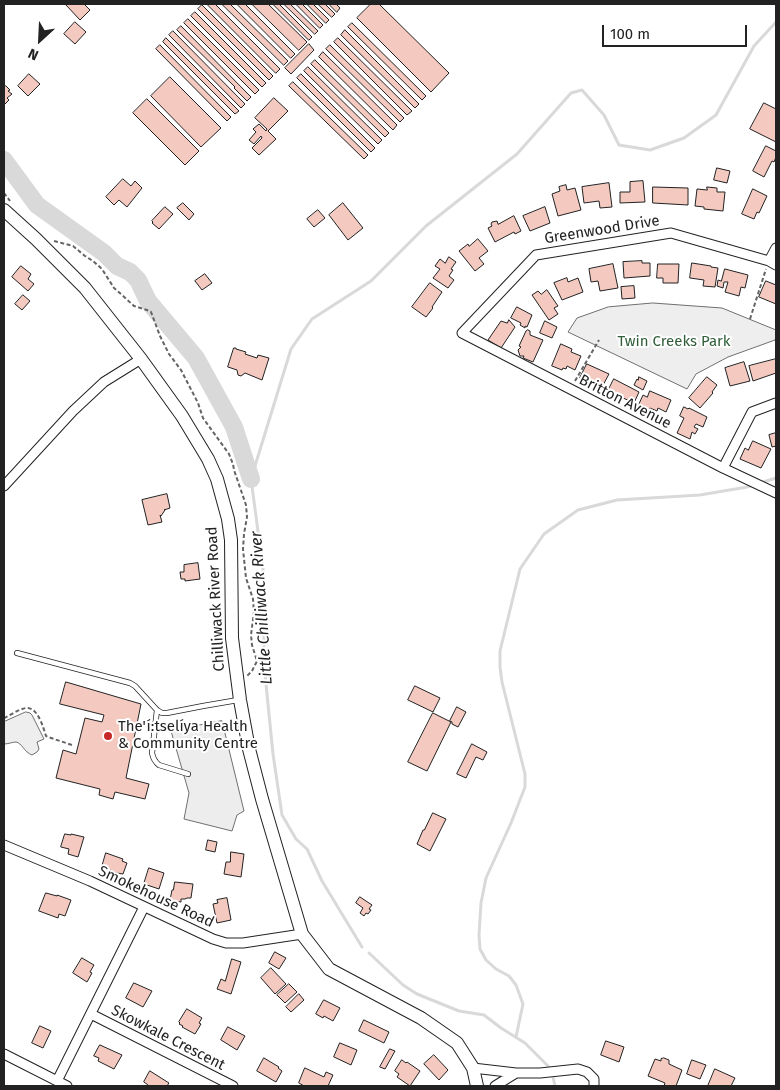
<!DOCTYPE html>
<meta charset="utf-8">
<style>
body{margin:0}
#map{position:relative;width:780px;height:1090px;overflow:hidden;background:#fff;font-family:"Fira Sans",sans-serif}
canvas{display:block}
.frame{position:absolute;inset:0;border:5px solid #222;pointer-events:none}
.north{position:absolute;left:15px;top:15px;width:50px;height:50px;-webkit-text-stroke:4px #fff;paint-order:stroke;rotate:205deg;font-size:14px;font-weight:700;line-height:20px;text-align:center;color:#222}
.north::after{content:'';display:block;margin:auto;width:18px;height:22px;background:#222;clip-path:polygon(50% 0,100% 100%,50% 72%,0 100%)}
.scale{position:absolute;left:602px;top:25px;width:145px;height:22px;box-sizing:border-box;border:2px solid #222;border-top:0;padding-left:6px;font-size:15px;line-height:18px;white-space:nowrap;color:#222;-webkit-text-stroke:4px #fff;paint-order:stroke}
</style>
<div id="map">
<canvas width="780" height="1090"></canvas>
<div class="frame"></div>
<div class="north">N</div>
<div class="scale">100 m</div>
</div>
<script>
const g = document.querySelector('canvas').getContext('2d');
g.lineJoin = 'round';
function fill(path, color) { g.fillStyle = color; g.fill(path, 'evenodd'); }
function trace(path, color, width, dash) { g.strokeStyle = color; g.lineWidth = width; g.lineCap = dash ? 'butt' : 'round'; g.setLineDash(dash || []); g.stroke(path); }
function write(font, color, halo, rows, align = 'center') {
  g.font = font + ' "Fira Sans",sans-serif'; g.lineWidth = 4; g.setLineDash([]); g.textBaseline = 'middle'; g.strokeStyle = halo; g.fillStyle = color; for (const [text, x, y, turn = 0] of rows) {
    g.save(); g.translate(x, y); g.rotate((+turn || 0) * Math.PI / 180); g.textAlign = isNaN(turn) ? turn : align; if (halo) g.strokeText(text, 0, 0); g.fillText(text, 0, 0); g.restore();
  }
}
const green = new Path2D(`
 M653,303L722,308L776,330V338L775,340L728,357L696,374L687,389L568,332L577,318L608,307Z
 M26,712L30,713L32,715L44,739L37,742L39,749L37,752L32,755C24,752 22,743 16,742C13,742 8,744 4,744V722Z`);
const parking = new Path2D(`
 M222,721L244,811L237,815L232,831L184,819L189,793L171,731Z`);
const stream = new Path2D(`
 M760,483L776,478
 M362,947L322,881L307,849L296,839L282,815L273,754L264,664V576L251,479L291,349L312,319L371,281L426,226L517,154L571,93L582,90L604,115L619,145L650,150L684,138L716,115L754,46L776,22
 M369,953L403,985L417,994L459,1011L484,1015L501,1028L525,1043L548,1066L553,1077L555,1086
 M516,1037L523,1004L516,985L509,976L496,969L486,960L480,949L479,935L481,903L486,878L511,823L525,787V774L502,682L500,667V651L520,569L544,534L578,510L617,500L700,495L747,487L754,485`);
const river = new Path2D(`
 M4,160L37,205L104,253L117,266L130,272L138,280L148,301L196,358L234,427L251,479`);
const building = new Path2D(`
 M68,4H84L90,10L80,20L66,5Z
 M207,4H215L280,69L276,73Z
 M222,4H230L288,61L284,65Z
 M237,4H245L295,54L291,58Z
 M252,4H268L307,42L299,50Z
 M273,4H279L312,37L309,40Z
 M284,4H290L318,31L315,34Z
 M296,4H302L323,25L320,28Z
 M307,4H313L329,20L326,23Z
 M318,4H325L335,14L332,17Z
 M329,4H336L340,8L337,12Z
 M371,4H379L449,73L431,92L357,18Z
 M202,5L273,76L269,80L198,9Z
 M195,12L266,83L262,87L191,16Z
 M188,19L259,90L255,94L184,23Z
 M75,22L86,32L75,44L64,34Z
 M352,23L426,96L422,100L348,27Z
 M181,26L251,97L247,101L234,88L235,87L177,30Z
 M345,30L419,104L415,108L341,35Z
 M173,31L245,104L241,108L169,35Z
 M166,38L239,111L235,114L163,42Z
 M338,38L412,111L407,115L334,42Z
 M309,44L314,50L291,74L285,68Z
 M160,45L231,117L227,121L156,49Z
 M330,45L404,118L400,122L326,49Z
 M323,52L397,125L393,130L319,57Z
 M315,60L389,133L385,137L311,64Z
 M308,67L382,140L378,144L304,71Z
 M29,74L40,84L28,96L18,86Z
 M301,74L375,148L371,152L297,78Z
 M170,77L221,128L201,147L151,96Z
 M293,82L368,155L364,159L289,86Z
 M6,86L10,90L8,91L12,94L7,98L9,100L4,105V87Z
 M274,98L288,111L268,131L276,139L259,155L252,148L262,138L261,136L254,144L249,140L256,132L253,129L259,124L266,131L267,129L255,118Z
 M147,99L199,151L185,165L133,113Z
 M764,103L776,109V142L750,129Z
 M766,146L776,151V157L774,162L772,161L764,177L753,171Z
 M717,168L730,171L727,183L714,180Z
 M123,179L131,186L135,181L142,188L127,207L119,200L114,205L106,197Z
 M643,181L645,202L620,203V192H630V182Z
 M609,183L612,207L600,208L599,201L584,203L582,187Z
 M566,185L567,190L575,188L581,210L558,216L552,194L560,191L559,187Z
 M653,187L688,188V205L653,203Z
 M707,187L717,188V192H725L723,211L704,209V207L695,206L697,189L707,190Z
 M753,189L767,196L759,213L757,212L754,219L742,214Z
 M183,203L194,214L189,220L177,208Z
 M343,203L363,228L348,240L329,215Z
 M165,207L173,214L159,229L152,223L153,222L152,221Z
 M545,207L550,223L530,231L523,216Z
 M318,210L325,218L314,227L307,219Z
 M514,216L521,231L515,234L514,232L495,242L488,228L492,226L491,224L492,222L497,221L498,224Z
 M478,239L488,251L479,258L484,264L475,271L459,251L468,244L469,246Z
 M449,257L456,262L451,269L453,270L449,276L454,280L448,288L433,278L440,269L435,266L440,259L445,263Z
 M642,261V263H650V276L624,278L623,262Z
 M692,263L711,266V267L718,268L715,287L703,286L704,280L690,278Z
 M613,264L618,288L600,291L598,281L591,282L589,269Z
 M658,264H679L678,283H663V278H657Z
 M21,266L31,274L28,279L34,284L28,291L12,277Z
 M725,269L748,275L745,288L741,287L739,296L725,292L728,282H724L723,288L717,286L718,280L721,281Z
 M205,274L212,283L202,290L195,281Z
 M567,278L568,282L578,278L583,292L562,300L554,283Z
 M766,281L776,285V304L759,297Z
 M430,283L442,292L432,307L433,308L426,317L412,307Z
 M634,286L635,298L622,299L621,287Z
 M547,290L558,306L554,308L558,314L549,320L532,295L538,291L541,294Z
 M23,295L30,301L22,310L15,304Z
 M517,307L532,315L527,327L525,326V328L520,325L521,323L511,318Z
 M509,320L515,327L501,348L488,340L501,321L507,323Z
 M545,321L557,327L552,338L540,333Z
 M528,330L530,331V335L543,340L533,362L523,358L524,356H520L518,350L521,347L519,346L526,331Z
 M561,344L572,349L571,352L581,356L575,370L567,366L566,369L563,368L562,370L552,366Z
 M234,348H236V349L246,352L245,354L257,358L258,355L269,358L262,380L245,373L241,376L238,375L237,370L228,367Z
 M776,359V373L753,381L749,366Z
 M744,362L750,381L730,386L725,368Z
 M587,364L609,374L602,387L591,382L585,381L580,378Z
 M639,377L647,381L643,390L634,385L637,379L638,380Z
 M707,377L717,385L712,392L713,393L700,408L689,398Z
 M614,379L639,392L634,403L608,391Z
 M650,391L671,400L666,412L658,408L657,411L650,408L649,411L638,406L643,395L647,397Z
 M684,407L688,409L689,408L707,417L703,427L696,424L694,427L698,429L695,434L692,432L690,439L677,433L684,418L680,416Z
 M776,433V446L772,447L769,435Z
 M753,441L771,449L761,468L740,459L745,448L748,450Z
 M167,494L170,508L164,510H165L161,516L160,515L162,522L148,525L142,500Z
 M198,563L200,579L185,581V579H181L180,572H184V565Z
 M66,682L141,704L126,778L149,784L145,799L115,792L113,799L99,795L100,789L56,778L63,750L76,754L85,718L102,722L104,715L60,704Z
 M415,686L440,698L433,712L408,700Z
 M457,707L466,712L458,727L452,724V722L450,721Z
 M433,713L451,722L427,771L408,762Z
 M472,744L487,752L483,760L476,757L466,778L457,774Z
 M433,813L446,819L430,851L417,844L423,830H424Z
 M65,834L71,835V834L84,837L78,857L68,854L69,849L61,847Z
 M208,840L217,842L215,852L206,850Z
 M231,852L244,854L241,877L224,874L226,862H230Z
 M106,853L123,859L122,861L127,863L123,874L110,872L111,870L102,867Z
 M149,868L164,873L159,889L144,884Z
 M175,882L193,884L191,898H187L185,899H181V902L170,900L172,890H173Z
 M46,893L57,896V895L71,900L65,916L59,914L58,918L39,911Z
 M360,897L372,905L369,909L371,910L368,914L366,913L364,916L360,913L363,908L356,903Z
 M227,898L231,920L217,923L213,904L218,903L217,900Z
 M275,952L286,958L279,969L269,963Z
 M82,958L94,965L90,972L92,973L87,982L73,973Z
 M232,959L241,962L231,994L217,989L221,979L225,981Z
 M271,968L286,984L275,994L261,978Z
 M134,983L152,991L143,1007L126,998Z
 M289,984L297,992L285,1003L277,995Z
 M299,994L304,1000L291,1012L286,1007Z
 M324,1000L340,1008L333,1021L324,1016L323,1018L316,1014Z
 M187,1009L202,1018L199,1023L201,1024L195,1034L182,1027L183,1026L179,1024L180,1023L179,1022Z
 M364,1020L389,1032L384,1043L359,1031Z
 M40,1026L51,1031L43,1048L32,1043Z
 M228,1027L245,1036L237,1050L221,1040Z
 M606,1041L624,1047L619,1062L601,1055Z
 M340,1043L357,1050L351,1065L334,1057Z
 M100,1045L122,1055L114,1069L98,1061L99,1058L94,1056Z
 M390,1049L395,1051L385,1069L380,1067Z
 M434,1055L448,1070L439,1080L424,1064Z
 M264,1058L279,1067L278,1068L282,1071L276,1082L257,1071Z
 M664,1058L669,1060V1064L682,1070L676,1086H664L665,1083L648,1076L655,1059L661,1061V1059Z
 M402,1060L406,1063L407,1062L420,1071L410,1086L397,1077L399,1074L395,1071Z
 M692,1060L706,1065L700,1079L687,1074Z
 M305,1068L324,1077L326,1072L333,1075L328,1086H304L299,1083Z
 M715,1069L735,1078L731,1086H708Z
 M150,1071L169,1083L167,1086H147L148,1085L144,1082Z`);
const path = new Path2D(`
 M4,193L10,201
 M54,241L73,246L85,256L93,261L102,269L114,288L122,295L134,306L147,310L151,312L160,336L169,354L181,370L198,403L203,418L229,454L233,464L234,470L246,505L247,517L244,534L243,549L246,578L253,599L254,612L251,635L252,645L257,661L252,671L247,676
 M750,319L766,269
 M575,381L599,340
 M4,718C11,715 19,709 26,708C38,707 43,727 46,736L48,737L72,745`);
const lane = new Path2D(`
 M17,653L130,683L135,686L157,710L162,713H167L203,706L238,700
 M157,710L152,753C153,758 155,762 159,765L188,774`);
const street = new Path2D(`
 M769,261L776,248
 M776,265L769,261L671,233L536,255L462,333L723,468L776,493
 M723,468L752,412L776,403
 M4,486L73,411L104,382L141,359
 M4,845L90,881L213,939L226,943H243L302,934
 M91,1014L233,1086
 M4,1054L67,1086
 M473,1068L516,1073H540L578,1069L587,1072L594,1079V1086
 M57,1081L144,907
 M495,1086L516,1073`);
const secondary = new Path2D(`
 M4,210L36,239L85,288L141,359L182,416L208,459L217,479L228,519L231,540L232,638L240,700L249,749L262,799L302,934L329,969L421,1018L457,1043L473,1068L477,1086`);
const markers = [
 [108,736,5,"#c62828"]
];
const streetNames = [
 ["Greenwood Drive",602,230,-9],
 ["Britton Avenue",625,402,27],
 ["Chilliwack River Road",216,599,-93],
 ["Smokehouse Road",156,897,25],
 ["Skowkale Crescent",168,1038,27]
];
const parkNames = [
 ["Twin Creeks Park",674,342]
];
const poiNames = [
 ["The'í:tselíya Health",118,727],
 ["& Community Centre",118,744]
];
const waterNames = [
 ["Little Chilliwack River",262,608,-94]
];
fill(green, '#eee');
trace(green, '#6f6f6f', 1);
fill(parking, '#ededed');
trace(parking, '#6f6f6f', 1);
trace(stream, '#d9d9d9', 3);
trace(river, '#d9d9d9', 18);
fill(building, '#f3c9c0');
trace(building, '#222', 1);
trace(lane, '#222', 6);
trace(street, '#222', 11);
trace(secondary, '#222', 14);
trace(path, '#646464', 2, [4, 2.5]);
trace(lane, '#fff', 4.5);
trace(street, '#fff', 9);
trace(secondary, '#fff', 12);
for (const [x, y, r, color] of markers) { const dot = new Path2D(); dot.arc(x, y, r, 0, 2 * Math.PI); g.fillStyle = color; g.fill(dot); trace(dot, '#fff', 2); }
write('15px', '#222', '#fff', streetNames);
write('15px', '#2f5e38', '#fff', parkNames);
write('15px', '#222', '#fff', poiNames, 'left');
write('italic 16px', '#222', '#fff', waterNames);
</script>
